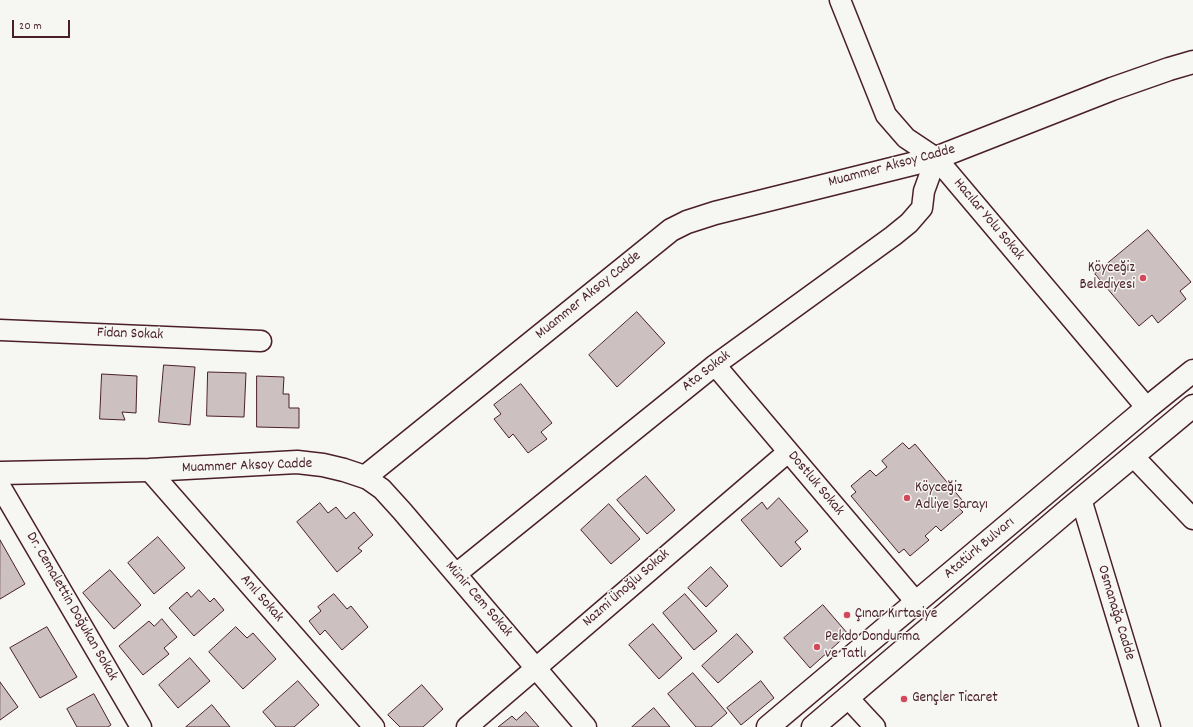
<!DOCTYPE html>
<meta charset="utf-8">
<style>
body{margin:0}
#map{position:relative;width:1193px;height:727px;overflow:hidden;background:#f6f6f2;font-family:Dekko,sans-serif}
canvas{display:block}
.scale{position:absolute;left:12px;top:20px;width:58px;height:18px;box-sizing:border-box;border:2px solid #4a1f2b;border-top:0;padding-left:5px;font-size:12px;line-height:14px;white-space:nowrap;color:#4a1f2b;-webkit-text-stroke:3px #f6f6f2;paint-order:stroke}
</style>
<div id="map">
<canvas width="1193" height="727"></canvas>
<div class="scale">20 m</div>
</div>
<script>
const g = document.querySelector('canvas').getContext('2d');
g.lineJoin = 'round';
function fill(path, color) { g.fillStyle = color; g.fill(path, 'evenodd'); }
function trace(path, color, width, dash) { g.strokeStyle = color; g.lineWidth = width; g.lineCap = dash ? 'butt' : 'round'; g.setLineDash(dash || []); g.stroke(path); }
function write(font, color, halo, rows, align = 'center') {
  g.font = font + ' Dekko,sans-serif'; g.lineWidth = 3; g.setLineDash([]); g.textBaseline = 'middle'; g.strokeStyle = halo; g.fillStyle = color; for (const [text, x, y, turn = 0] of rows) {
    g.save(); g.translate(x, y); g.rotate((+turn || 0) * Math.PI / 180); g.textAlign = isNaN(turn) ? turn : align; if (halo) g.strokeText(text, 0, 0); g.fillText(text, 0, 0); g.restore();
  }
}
const building = new Path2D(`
 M1148,230L1191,282L1180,291L1186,299L1158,323L1152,315L1139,326L1095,274Z
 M637,312L665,343L617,387L589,355Z
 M164,365L195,367L190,425L159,422Z
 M208,372L246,373L244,417L207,416Z
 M102,374L137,376L136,413L122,412L125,420L100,419Z
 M257,376L284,377L283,394H289V408H299V428L257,427Z
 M521,384L552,423L541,432L547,439L528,453L513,434L509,438L494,419L501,414L494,405Z
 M903,443L909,449L915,444L962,500L956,505L963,512L941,531L936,526L925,536L929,540L910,556L904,549L899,553L851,496L856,492L851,486L870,470L876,476L887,467L882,461Z
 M646,476L675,510L647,534L617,500Z
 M779,498L808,531L795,542L801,549L781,567L741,520L762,502L767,509Z
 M320,503L328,513L336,507L346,519L354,512L373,535L358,548L362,551L337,572L297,522Z
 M609,504L640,539L611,564L581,530Z
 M158,537L185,568L154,594L128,563Z
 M0,540L25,584L0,599Z
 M711,567L728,586L706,607L688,588Z
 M110,570L141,605L114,629L83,593Z
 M199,590L210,602L214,598L224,610L194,636L169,608L187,592L191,597Z
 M334,594L347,609L351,606L368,627L342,650L325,630L320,635L309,621L321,611L318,607Z
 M685,594L717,631L694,650L663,613Z
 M823,605L848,634L810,668L784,638Z
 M162,619L177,637L164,648L169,654L143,675L119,646L149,621L154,626Z
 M653,624L682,658L659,679L629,645Z
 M47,627L77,677L40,698L10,648Z
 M236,627L247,638L253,633L276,659L243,689L209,652Z
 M737,634L753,652L718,683L702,666Z
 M190,658L210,681L178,708L159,685Z
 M693,673L727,713L711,727H696L668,694Z
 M298,681L319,705L294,727H276L263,712Z
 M761,681L774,698L741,725L727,708Z
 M0,682L18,707L0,720Z
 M422,685L443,709L423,727H400L388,715Z
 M94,694L111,725L108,727H77L67,709Z
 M212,705L230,727H186Z
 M654,708L670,727H632Z
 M526,712L539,727H498L512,716L516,720Z`);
const street = new Path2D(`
 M840,0L886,115L906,138L936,158L1147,408
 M0,330L261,341
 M715,365L916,602
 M1133,456L1193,519
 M149,470L374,727
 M365,477L382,489L402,511L586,727
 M0,486L141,727
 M1081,499L1150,727
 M456,574L715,365L893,236L909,223L922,208L924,191L936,158
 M848,698L875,727
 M467,727L788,452`);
const secondary = new Path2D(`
 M0,473L149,470L297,462L323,465L344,470L365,477L671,230L687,222L715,213L936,158L1112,89L1169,69L1193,62
 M768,727L1147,408L1193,371
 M813,727L1068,510L1193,406`);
const markers = [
 [1143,278,4,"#d1495b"],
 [907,498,4,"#d1495b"],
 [847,615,4,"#d1495b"],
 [817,647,4,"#d1495b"],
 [904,699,4,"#d1495b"]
];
const streetNames = [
 ["Muammer Aksoy Cadde",892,167,-15],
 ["Hacılar Yolu Sokak",988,220,50],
 ["Muammer Aksoy Cadde",589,296,-39],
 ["Fidan Sokak",130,335,2],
 ["Ata Sokak",707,372,-38],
 ["Muammer Aksoy Cadde",247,467,-2],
 ["Dostluk Sokak",815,484,50],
 ["Atatürk Bulvarı",980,549,-40],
 ["Nazmi Ünoğlu Sokak",627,589,-41],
 ["Anıl Sokak",261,599,49],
 ["Münir Cem Sokak",478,600,49],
 ["Dr. Cemalettin Doğukan Sokak",71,607,60],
 ["Osmanağa Cadde",1115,613,73]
];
const poiNames = [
 ["Köyceğiz",1135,269,"right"],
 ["Belediyesi",1135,286,"right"],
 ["Köyceğiz",915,489],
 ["Adliye Sarayı",915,506],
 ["Çınar Kırtasiye",855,615],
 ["Pekdo Dondurma",825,638],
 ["ve Tatlı",825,655],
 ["Gençler Ticaret",912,699]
];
fill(building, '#ccc1c0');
trace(building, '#4a1f2b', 1);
trace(street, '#4a1f2b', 23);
trace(secondary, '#4a1f2b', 25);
trace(street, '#f6f6f2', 20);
trace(secondary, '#f6f6f2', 22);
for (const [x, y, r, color] of markers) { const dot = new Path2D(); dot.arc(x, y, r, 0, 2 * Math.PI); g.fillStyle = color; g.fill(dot); trace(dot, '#f6f6f2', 1.5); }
write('15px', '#4a1f2b', '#f6f6f2', streetNames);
write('15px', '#4a1f2b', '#f6f6f2', poiNames, 'left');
</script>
